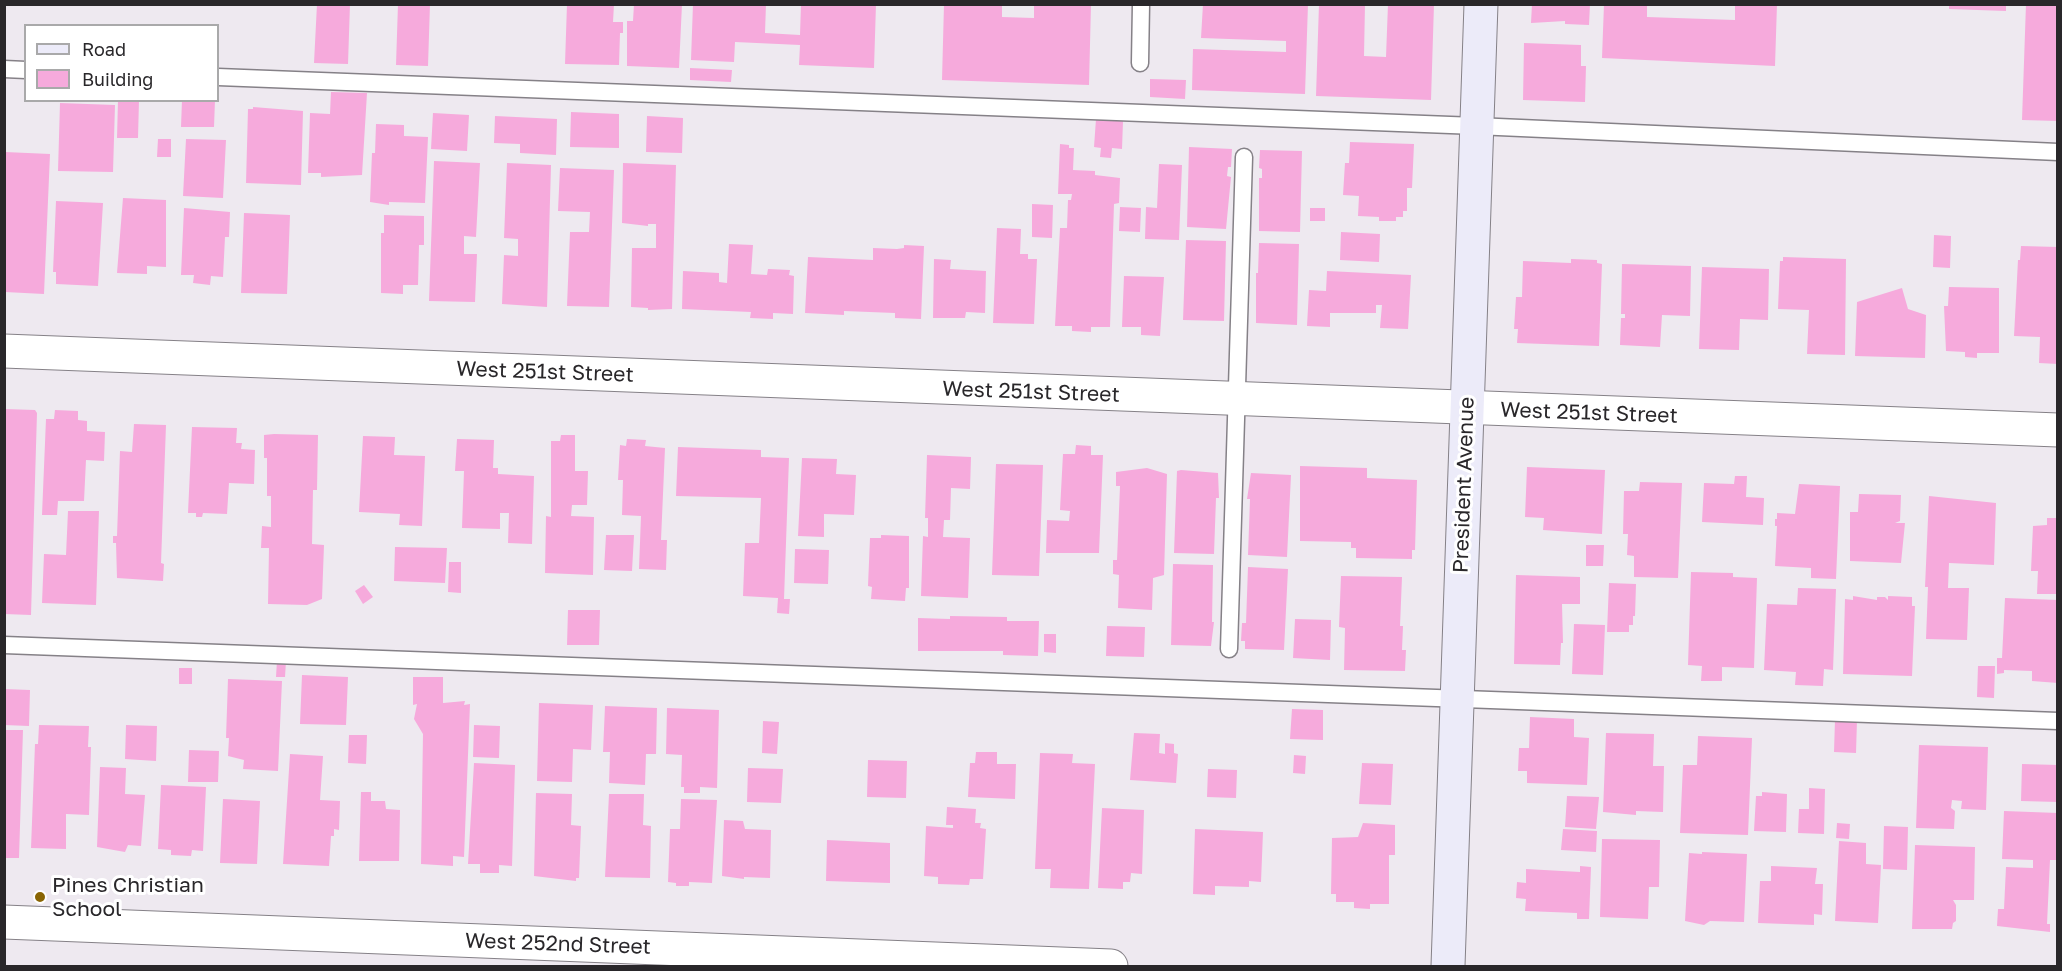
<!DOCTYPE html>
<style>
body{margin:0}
#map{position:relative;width:2062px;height:971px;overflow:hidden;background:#eee9f0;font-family:"Golos Text",sans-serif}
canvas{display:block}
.frame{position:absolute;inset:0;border:6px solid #29272a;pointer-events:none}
.legend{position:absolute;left:24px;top:24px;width:195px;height:78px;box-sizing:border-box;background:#fff;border:2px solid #a9a9aa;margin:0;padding:8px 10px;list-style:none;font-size:18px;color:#29272a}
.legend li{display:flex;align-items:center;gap:12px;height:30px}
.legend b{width:30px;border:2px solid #a9a9aa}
</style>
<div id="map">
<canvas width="2062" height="971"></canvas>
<div class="frame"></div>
<ul class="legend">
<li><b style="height:8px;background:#ecebf9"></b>Road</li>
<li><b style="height:16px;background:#f6aadc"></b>Building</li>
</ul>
</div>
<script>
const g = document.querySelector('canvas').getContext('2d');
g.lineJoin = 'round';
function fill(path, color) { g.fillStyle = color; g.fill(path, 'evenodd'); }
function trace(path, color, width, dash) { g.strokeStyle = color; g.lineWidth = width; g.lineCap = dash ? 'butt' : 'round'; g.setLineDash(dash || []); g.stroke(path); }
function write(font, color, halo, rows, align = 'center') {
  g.font = font + ' "Golos Text",sans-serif'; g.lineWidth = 6; g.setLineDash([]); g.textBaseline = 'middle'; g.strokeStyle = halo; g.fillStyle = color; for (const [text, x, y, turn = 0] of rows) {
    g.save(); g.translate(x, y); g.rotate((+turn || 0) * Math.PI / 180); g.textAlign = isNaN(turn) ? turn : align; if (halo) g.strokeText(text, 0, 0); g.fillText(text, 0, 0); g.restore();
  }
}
const building = new Path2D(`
 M317,4H350L348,64L314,63Z
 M398,4H430L428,66L396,65Z
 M567,4H614L613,22H623V33H620L619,65L565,64Z
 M634,4H682L679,68L627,66V21H633Z
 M693,4H766L765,33L800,35L801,4H876L874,68L799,65L800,45L735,42L734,62L691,60Z
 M944,4H1002V17L1034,18V4H1091L1089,85L942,80Z
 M1203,4H1308L1305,94L1192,90L1193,49L1286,52V41L1201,38Z
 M1319,4H1365L1364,56L1386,57L1388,4H1434L1431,100L1316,96Z
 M1532,4H1590L1589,25L1565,24V21L1531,23Z
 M1604,4H1647V17L1735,20V4H1777L1775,66L1602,58Z
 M1949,4H2006V11L1949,9Z
 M2026,4H2058V121L2022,120Z
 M1524,43L1581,45V66H1586L1585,102L1523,100Z
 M690,68L732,70L731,82L690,80Z
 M1150,79L1186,80L1185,99L1150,97Z
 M331,92L367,93L362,175L321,177V173H308L310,113L330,114Z
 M118,100H139L138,138H117Z
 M182,100H215L214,127H181Z
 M60,103L115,105L113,172L58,171Z
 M253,107L303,111L301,185L246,183L248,109H253Z
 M571,112L619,114V148L570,147Z
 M433,113L469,115L467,151L431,149Z
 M495,116L557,119L556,155L520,153V144L494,143Z
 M647,116L683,118L682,153L646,152Z
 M1096,119L1123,121L1122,149L1112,148L1111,158L1100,157L1101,148L1094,147Z
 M376,124L404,125V136L428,137L425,203L389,202V205L370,202L372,153H375Z
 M158,139H171V157H157Z
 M186,139L226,140L223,198L183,196Z
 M1350,142L1414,144L1412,188H1407V211H1403V217H1396V221H1379V217L1358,216L1359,196L1343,195L1345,163H1349Z
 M1060,144L1069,145V148H1074L1073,170L1095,171V175L1120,178L1119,203L1114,204L1110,327H1091V332L1072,331V326H1055L1060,228H1067L1068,200H1071L1072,194H1058Z
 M1189,147L1232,149L1231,167H1228L1227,176L1231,177L1226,229L1187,227Z
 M1260,150L1302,151L1300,232L1259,231V178H1262V169L1259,168Z
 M5,152L50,154L44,294L5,292Z
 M434,161L480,163L476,237L464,236V254H477L475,302L429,301Z
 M507,163L551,165L547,307L502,304L504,255L518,256V239L504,238Z
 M623,163L676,165L672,309L648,310V308L631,307L632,248H656V224H648V226L622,223Z
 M1159,164L1182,165L1179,240L1145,239L1146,207L1157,208Z
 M560,168L614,170L609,307L567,306L570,232H589L590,212L558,211Z
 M123,198L166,200V267L147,266V274L117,273Z
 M56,201L103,203L98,286L56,284V272H53Z
 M1032,204L1053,205L1052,238L1032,237Z
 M1120,207L1141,208L1140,232L1119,231Z
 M184,208L230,212L229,237H225L223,277L211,276L210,285L193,283L194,275H181Z
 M1310,208H1325V221H1310Z
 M244,213L290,215L287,294L241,293Z
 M384,215L424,216V245H419L418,285H403V294L381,293V233H384Z
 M997,228L1021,229L1020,254H1028V259H1037L1034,324L993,323Z
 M1341,232L1380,234L1379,262L1340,260Z
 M1934,235L1951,236L1950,268L1933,267Z
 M1186,240L1226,241L1224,321L1183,320Z
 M1259,243L1299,244L1297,325L1256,323V273H1258Z
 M729,244L753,245L751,274L767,275L768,269L790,270L789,275L794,276L793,314L773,313V319L750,318L751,312L682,309L683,271L719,273V282L727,283Z
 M904,245L924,246L921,319L895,318V313L844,311V315L805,313L808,257L873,260V248L897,249L904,248Z
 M2021,246L2058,247V364L2039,363L2040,337L2014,336L2018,260H2020Z
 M1783,257L1846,259L1845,355L1807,354L1809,310L1778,309L1780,261H1783Z
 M934,259L951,260L950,269L986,271L985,313L966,312L965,318H933Z
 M1571,259L1597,260V263L1602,264L1599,346L1517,343L1518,329H1514L1516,297H1522L1523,261L1571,263Z
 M1622,264L1691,266L1690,316L1662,315L1660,347L1620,345L1621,318H1625V314H1621Z
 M1702,267L1769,269L1768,320L1740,319L1739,350L1699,349Z
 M1327,271L1411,275L1408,329L1380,328L1382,305H1376V313H1330V327L1307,326L1309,290L1326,291Z
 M1124,276L1164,277L1160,336L1141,335V327H1122Z
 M1949,287L1999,288V353H1977V358L1965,357V352L1946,351L1944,306H1948Z
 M1902,288L1908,309L1926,315L1925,358L1855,356L1857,302Z
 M4,409L35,410L37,413L31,615L4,614Z
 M55,410L78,411V420L87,421V431L105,432L104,461L86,460L84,501H58L57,515H42L46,419H54Z
 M134,424L166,425L161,563L164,564L163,581L117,578L116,543H113V536H117L120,451L132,452Z
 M192,427L237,428L236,443H242L241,449L255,450L254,484L229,483L227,514L203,513L202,517H196V513H188Z
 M274,434L318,435L317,490H313L312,544L324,545L322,599L307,605L268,604L269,548H261L262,526L271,527V496H267V458H264V435Z
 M561,435H575V471H588L587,505H572L571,516L594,517L593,575L545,573L546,516L551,517V441H560Z
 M363,436L395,437L394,455L425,456L422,526L399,525L400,514L359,512Z
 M457,439L494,440L493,468H498V474L534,476L532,544L508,543L509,513H500V529L462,528L464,471H455Z
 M627,439L646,440L645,446L665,448L661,540H667L666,570L639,569L641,516L622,515L623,480H618L620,445L626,446Z
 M1076,445L1091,446V455H1103L1099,553H1046L1047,520L1069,521L1070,511L1060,510L1063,454H1075Z
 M678,447L761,450V457L789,458L784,599H790L789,614L777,613L778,598L743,596L745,543H759L761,498L676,496Z
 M927,455L971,457L970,489L951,488L950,520H944L943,537L970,538L968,598L921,596L923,536L928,537V518H925Z
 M802,458L837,459L836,474L856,475L854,515L824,514V537L798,536Z
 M996,464L1043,465L1039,576L992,575Z
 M1300,466L1367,468V478L1417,480L1415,550H1412V559L1356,558V548H1351V542L1300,541Z
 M1527,467L1605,470L1602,534L1543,530L1544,518L1525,517Z
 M1147,468L1167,474L1164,575L1153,578L1152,610L1118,608L1119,575L1113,574V560H1117L1120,486H1116V472Z
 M1181,470L1218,473L1219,498H1216L1214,554L1174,553L1177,471Z
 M1251,473L1291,475L1287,557L1248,555L1250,499H1247Z
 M1735,476H1747L1746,497L1764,498L1763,525L1702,522L1704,483L1734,484Z
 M1640,482L1682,483L1678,578L1634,577V556L1627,555L1628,534H1623L1624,491H1639Z
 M1799,484L1840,486L1836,579L1811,578V568L1775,566L1777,526H1775V519H1777V513L1795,514Z
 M1859,494L1901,495L1900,521L1895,523H1905L1901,563L1850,561V512H1858Z
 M1929,496L1996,503L1994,565L1949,563L1948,588H1969L1967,640L1926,639L1928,587H1925Z
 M68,511H99L96,605L42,603L44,554L66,555Z
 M2047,518H2058V594H2037L2038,571H2031L2033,526L2047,525Z
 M606,535H634L632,571L604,570Z
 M881,535L909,536V588H906L905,601L871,599L872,587L868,586L870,538H881Z
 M1586,545H1604L1603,566H1586Z
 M395,547L447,548L445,583L394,581Z
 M795,549L829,550L828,584L794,583Z
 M449,562H461V593L448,592Z
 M1173,564L1213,565L1212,622H1214L1211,646L1171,645Z
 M1248,567L1288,569L1284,650L1245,649V641H1241L1242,623H1246Z
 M1691,572L1733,573V577L1757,578L1754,668L1722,667V681H1701L1702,666L1688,665Z
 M1516,575L1580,577V604H1562L1563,643H1561L1560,665L1514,664Z
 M1341,576L1402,577L1400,626H1403L1402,650H1406L1405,671L1344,670L1345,628L1339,627Z
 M1609,583L1636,584L1635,616H1633V625H1629V632H1607Z
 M364,585L373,597L363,604L355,591Z
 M1798,588L1836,589L1833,670L1824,669L1823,686L1795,685L1796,672L1764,670L1767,604L1797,605Z
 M1853,596L1877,600V597H1885L1888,600V596L1912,597V606H1915L1912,676L1843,674L1845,599L1853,600Z
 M2005,598L2058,600V683L2032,681V671L2004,670V673L1997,674V658H2002Z
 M568,610H600L599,645H567Z
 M950,616L1007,617V621H1039L1038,656L1003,655V651H918V618L950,619Z
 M1295,619L1331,620L1330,660L1293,658Z
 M1574,624L1605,625L1603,675L1572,674Z
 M1107,626L1145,627L1144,657L1106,656Z
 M1044,634H1056V653L1044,652Z
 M277,660L286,661L285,677H276Z
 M1978,666H1995L1994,698L1977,697Z
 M179,668H192V684H179Z
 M302,675L348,677L346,725L300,724Z
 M413,677H443V703L465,701L464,705L470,704L464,857L453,856V866L421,864L423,734L414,719L417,704L413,705Z
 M228,679L282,681L278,771L243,769L244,760L228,756L229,738H226Z
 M4,689L30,690L29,726L4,725Z
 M539,703L593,705L591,750L573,749L572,782L537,781Z
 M605,706L657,708L656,754H646L645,785L609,783L610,752H603Z
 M667,708L719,710L717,788L700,787V793H684V787H681L682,755L666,754Z
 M1292,709L1323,710V740L1290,739Z
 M1530,717L1574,719V737L1589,738L1587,785L1527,783V771H1518L1519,748H1529Z
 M1835,720H1857L1856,753L1834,752Z
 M763,721L779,722L777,754L762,753Z
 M39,725L89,726L88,747H91L89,815L66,814V849L31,848L35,744H38Z
 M126,725L157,726L156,761L125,759Z
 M474,725L500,726L499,758L473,757Z
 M4,730H23L19,858H4Z
 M1134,733L1160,734L1159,753L1165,754V743L1174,744V753L1178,754L1176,783L1130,780Z
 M1606,733L1654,734L1653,766H1664L1663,812L1636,811V815L1603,812Z
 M349,735H367L366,764L348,763Z
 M1698,736L1752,738L1748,835L1680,833L1683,765H1697Z
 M1919,745L1988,747L1986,810L1961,809L1962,801L1952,800L1951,808L1955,811L1954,829L1916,828Z
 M189,750L219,751L218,782H188Z
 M976,752H997V764H1016L1015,799L968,797L970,763H975Z
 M1040,753L1073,754L1072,763L1095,764L1089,889L1050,888L1051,869H1035Z
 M290,754L323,756L320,800L340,801L339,830L334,829V836H331L329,866L283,864Z
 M1294,755L1306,756L1305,774L1293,773Z
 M868,760L907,761L906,798L867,797Z
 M474,763L515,765L512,866L499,865V873H480V864H468Z
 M1362,763L1393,764L1391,805L1359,804Z
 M2022,764L2058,765V802L2021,801Z
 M100,767L126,768L125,794L145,795L141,846L128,845L125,852L97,847Z
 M748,768L783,769L781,803L747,802Z
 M1208,769L1237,770L1236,798L1207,797Z
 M161,785L206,787L203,851L192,850L191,856L171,855V850L158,849Z
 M1809,788L1825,789L1824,834L1798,833L1799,809H1809Z
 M361,792H371V801H385L386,809L400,810L399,861H359Z
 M1762,792L1787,794L1786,832L1754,831L1756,796H1762Z
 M536,793L572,794L571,825L581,826L579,878H576V881L534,876Z
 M609,794H644L643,825L651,826L650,878L605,877Z
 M1567,796L1599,797L1596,829L1565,827Z
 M223,799L260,801L257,864L220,863Z
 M681,799L717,800L712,883L689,882V886H676V883L668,882L670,829H680Z
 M947,807L976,809L975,823H981L980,828L986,829L983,879H970L969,885L938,884V877L924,876L926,826L953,828V825H946Z
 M1102,808L1144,810L1142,874L1131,873L1130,882H1123V889L1098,888Z
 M2004,811L2058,813V860H2050L2047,924H2050V932L1997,926L1998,909H2004L2006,867L2033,868V860L2002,859Z
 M724,820L743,821L745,829L771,830L770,878L744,877V879L722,876Z
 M1363,823L1395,825V855H1389V904H1370V909L1354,908V902H1336V894H1331L1332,838L1358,837Z
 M1837,823L1850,824L1849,839L1836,838Z
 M1884,826L1908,827L1907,870L1883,869Z
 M1195,829L1263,832L1261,882L1249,881V887L1215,886V895L1193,894Z
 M1563,829L1597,831L1596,852L1561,850Z
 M1602,839L1660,840L1659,887H1649L1648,919L1600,917Z
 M827,840L890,843V883L826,881Z
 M1839,841L1866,843V864L1881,865L1878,923L1835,921Z
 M1915,845L1975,847L1974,900H1953L1956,905V921L1953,923L1952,929H1912Z
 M1702,852L1747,854L1744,922L1710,921L1704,925L1685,921L1689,853L1702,854Z
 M1580,866L1591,867L1589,919H1577V913L1525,911L1526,899L1516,898L1517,882L1526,883V869L1580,872Z
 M1771,866L1817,868L1815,884H1823L1822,915L1814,914V925L1758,923L1760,881H1771Z`);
const lane = new Path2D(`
 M1140,63L1141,4
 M4,69L26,70
 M218,77L1476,126L2058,152
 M4,645L2058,721
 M1229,649L1244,157`);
const street = new Path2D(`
 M4,351L2058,430
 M4,922L1111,966`);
const secondary = new Path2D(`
 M1448,966L1481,4`);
const markers = [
 [40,897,6,"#8a6504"]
];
const streetNames = [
 ["West 251st Street",545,372,2],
 ["West 251st Street",1031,392,2],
 ["West 251st Street",1589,413,2],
 ["President Avenue",1464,485,-88],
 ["West 252nd Street",558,944,2]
];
const poiNames = [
 ["Pines Christian",52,885],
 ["School",52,909]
];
fill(building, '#f6aadc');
trace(lane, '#858187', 19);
trace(street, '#858187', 35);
trace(secondary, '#858187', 35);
trace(lane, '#fff', 16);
trace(street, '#fff', 33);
trace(secondary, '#ecebf9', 33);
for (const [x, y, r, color] of markers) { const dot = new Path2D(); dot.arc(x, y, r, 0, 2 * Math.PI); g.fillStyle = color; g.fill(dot); trace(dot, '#fff', 2); }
write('21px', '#29272a', '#fff', streetNames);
write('21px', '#29272a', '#fff', poiNames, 'left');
</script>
